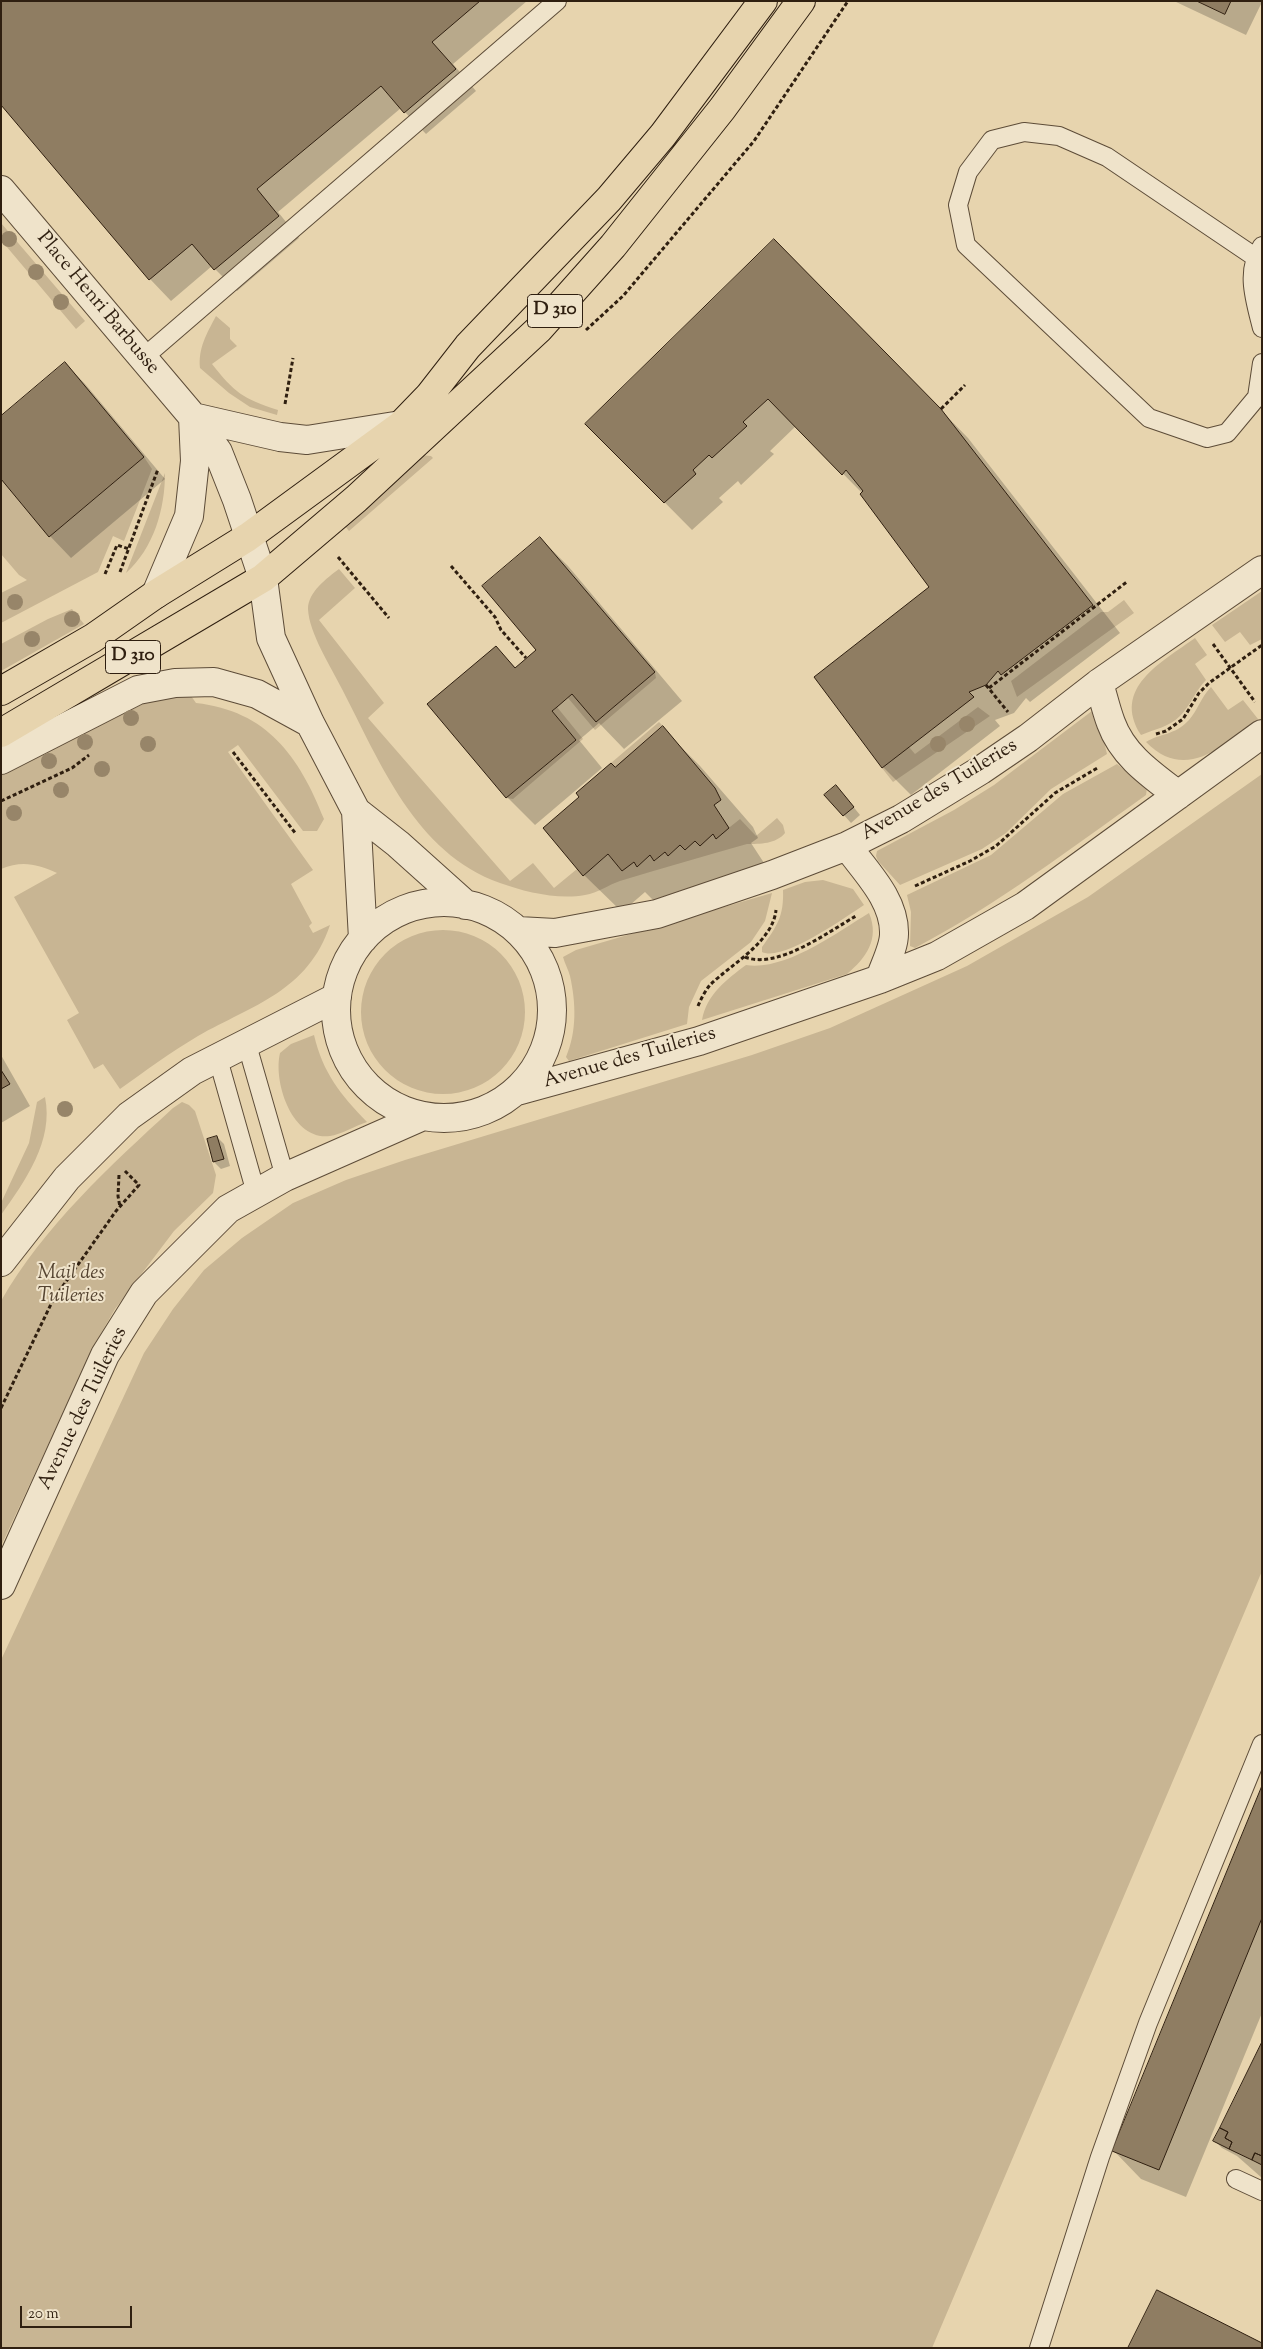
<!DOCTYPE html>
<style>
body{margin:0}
#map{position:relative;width:1263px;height:2349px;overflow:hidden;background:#e7d4ae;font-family:"Sorts Mill Goudy",serif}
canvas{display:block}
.frame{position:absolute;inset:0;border:2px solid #2f1f10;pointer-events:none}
.scale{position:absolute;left:20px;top:2306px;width:112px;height:22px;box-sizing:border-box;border:2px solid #2f1f10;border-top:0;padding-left:6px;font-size:15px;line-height:18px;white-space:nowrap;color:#2f1f10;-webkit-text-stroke:4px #efe3ca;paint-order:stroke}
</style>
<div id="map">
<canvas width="1263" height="2349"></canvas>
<div class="frame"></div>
<div class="scale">20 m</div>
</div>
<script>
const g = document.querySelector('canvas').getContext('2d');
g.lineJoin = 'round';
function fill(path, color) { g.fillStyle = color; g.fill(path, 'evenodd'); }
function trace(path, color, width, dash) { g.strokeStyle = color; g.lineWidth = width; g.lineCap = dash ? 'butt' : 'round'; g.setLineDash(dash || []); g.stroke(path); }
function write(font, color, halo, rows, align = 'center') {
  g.font = font + ' "Sorts Mill Goudy",serif'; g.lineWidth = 4; g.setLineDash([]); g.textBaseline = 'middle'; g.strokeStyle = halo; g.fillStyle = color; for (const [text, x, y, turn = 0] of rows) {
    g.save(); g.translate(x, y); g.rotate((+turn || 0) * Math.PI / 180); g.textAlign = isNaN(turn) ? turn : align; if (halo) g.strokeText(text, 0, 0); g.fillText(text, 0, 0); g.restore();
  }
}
const green = new Path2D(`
 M1,223L85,321L76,329L1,240Z
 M216,316L230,328V339L237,346L212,364C234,392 243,399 278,410L277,415L250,407L229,393L200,368C198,348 207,333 216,316Z
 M420,455L431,456L433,458L349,531L345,526Z
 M144,457L152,469L124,541L113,536L98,572L1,623V593L27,580L19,575L1,554V479L49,537Z
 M165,473C165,509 154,548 126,573Z
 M339,569L355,588L319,620L384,703L368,718L510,881L533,863L554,888L577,869L584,875L608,854L622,871L634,862L638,866L650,855L655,861L665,852L668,856L680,845L685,850L695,841L713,834L716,838L740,819L756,836L777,818L783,825L785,833C776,844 760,844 747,844C705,856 662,868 620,881C608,885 598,893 585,895C558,900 525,892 500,883C415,853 380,762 342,689C331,667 309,633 308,609C308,592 327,578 339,569Z
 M1262,591V639L1250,645L1240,632L1225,642L1212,625Z
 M1124,600L1134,613L1017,697L1011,681L1101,612H1108Z
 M72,609L84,624L1,671V644L48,619Z
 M1195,638L1207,655L1195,664L1206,680C1195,691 1191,705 1180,716C1169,727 1155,729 1141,735C1111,688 1162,662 1195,638Z
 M655,672L656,678L595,730L568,698L572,694L596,722Z
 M1211,687L1228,710L1243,700L1258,719C1224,745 1186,783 1146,742C1160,733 1174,736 1189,720C1198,710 1201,697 1211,687Z
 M189,693L196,703C267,711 299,756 324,819L317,831H303L238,745L228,752L313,870L291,884L312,923L309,926L313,933L330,925C308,991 253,1005 198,1036C171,1052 145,1071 120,1089L103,1064L94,1069L67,1020L79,1013L14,897L57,873C37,864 22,860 1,869V775L151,700Z
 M557,707L583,739L513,799L506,798L576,740L552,711Z
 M978,707L990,716L893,782L882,768L909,747L915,754Z
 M1092,711L1097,714L1107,754L1051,789L1006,833L982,849L900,885L878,861L876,856L877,851L954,810L994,785Z
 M659,722L663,726L615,767L611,763Z
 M1117,764L1147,788L1146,795C1070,849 998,904 915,948L910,946L911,912L907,895L991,855L1063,794Z
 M1262,774V1571L932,2348H1V1660L144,1353L173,1309L204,1270L242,1238L293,1203L346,1180L405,1160L752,1055L830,1028L967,966L1088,897Z
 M823,880L853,889L864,905C844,918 783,962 762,952V947C777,926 784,916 783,890L805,882Z
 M772,893L765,921L751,942L701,981L689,1007L687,1024L569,1061L566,1057C577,1031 576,1003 570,976C568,969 565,964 563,957L576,950Z
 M869,913C880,939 866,958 847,974L702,1020C707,994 726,980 746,965C786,971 836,933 869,913Z
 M361 1012a82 82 0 1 1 164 0a82 82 0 1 1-164 0Z
 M314,1035C323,1073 340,1094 367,1122C357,1125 340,1135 330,1136C292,1141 273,1082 280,1053L291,1044Z
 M45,1097C54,1141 25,1181 1,1215V1203L29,1143L37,1102Z
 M182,1102L189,1105L195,1111L216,1175L213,1193L174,1231L115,1309L96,1342L1,1546V1301C44,1226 110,1166 173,1108Z`);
const shadow = new Path2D(`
 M1,1H527L453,64L476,91L426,134L401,108L278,212L299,238L237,291L212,266L171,301L150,279Z
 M1174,1H1262V2L1246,35Z
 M802,268L968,438L1120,633L1030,702L1026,698L1014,713L995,720L1000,726L911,795L883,767L931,588L862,493L796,426L770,451L774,454L741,485L738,481L719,498L723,502L692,530L587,424Z
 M65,363L86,385L165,479L71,558L50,536Z
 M540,538L568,566L682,701L624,749L599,723L585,735L579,740L602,768L535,825L507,797L429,704L496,648L516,668L538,650Z
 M662,728L700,766L753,827L758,838L751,843L766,866L661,908L645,892L622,912L584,875L615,769Z
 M843,794L860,815L851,823L826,795Z
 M1,1055L30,1106L1,1123Z
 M217,1137L224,1144L230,1166L221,1169L214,1162Z
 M1262,1790V2013L1186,2197L1141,2179L1114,2151Z
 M1262,2045V2178L1237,2156L1222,2148L1215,2141Z`);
const building = new Path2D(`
 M1,1H480L432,42L456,69L404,113L381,86L257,189L279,216L214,270L192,244L149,280L1,105Z
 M1197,1H1231L1225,14Z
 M774,239L941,409L1093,605L1001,675L998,671L986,685L969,692L974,697L882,768L814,677L929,587L860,494L863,491L846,470L842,475L768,399L743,422L747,426L712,458L709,455L693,470L696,474L664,503L585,424Z
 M65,362L144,457L49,537L1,479V416Z
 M540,537L655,672L596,722L572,694L557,707L552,711L576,740L506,798L427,704L496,646L515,668L536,650L482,586Z
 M663,726L715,788L721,800L714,805L729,828L716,839L713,834L700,846L695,841L685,850L680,845L668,856L665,852L654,861L650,855L637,867L634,862L622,871L608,854L583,876L543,828L579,797L576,793L611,763L615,767Z
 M836,785L854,807L843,816L824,795Z
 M1,1070L10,1084L1,1089Z
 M217,1136L224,1159L213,1162L207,1139Z
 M1262,1786V1918L1159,2170L1112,2151Z
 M1262,2042V2156L1255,2153L1252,2160L1229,2149L1232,2142L1225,2138L1228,2132L1220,2128Z
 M1220,2128L1228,2132L1225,2138L1232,2142L1229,2149L1213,2141Z
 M1255,2153L1262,2156V2165L1252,2160Z
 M1157,2290L1262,2343V2348H1128Z`);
const path = new Path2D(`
 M586,330L623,296L754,141L848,1
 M285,404L293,358
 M941,409L965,385
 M338,557L389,618
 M451,566L495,617L501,630L526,658
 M120,572L158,469
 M105,574L117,545L129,549
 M1213,644L1255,702
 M986,685L1008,712
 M989,688L1128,581
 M1156,734L1166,731L1183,719L1199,693L1209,683L1262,645
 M233,752L296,834
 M1,801L72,768L89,755
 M915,886L970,861L996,846L1055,793L1099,767
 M745,957C777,970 828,932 856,916
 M698,1006C701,999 705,991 710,985C730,965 773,942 776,910
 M119,1175L118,1196L120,1207
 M1,1408L53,1300L116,1211L139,1185L124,1170`);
const lane = new Path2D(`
 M1262,246C1245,271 1255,300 1262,328
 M1255,257L1107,157L1059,136L1024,132L992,140L968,172L958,205L966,245L1149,418L1207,438L1227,433L1257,397L1262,363
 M143,358L557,1
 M247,1045L285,1177
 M218,1059L256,1193
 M1236,2179L1262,2191
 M1039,2348L1100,2157L1148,2023L1262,1744`);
const street = new Path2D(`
 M1,190L193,417L218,452L237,500L263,578L271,638L310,723L356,811L398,844L466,905
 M193,417L280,437L307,440L401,425
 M156,594L189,516L195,461L193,417
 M1099,683C1103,696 1106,710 1111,723C1123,756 1152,775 1178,795
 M1,760L138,690L175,683L214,682L257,694L310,723
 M356,811L363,939
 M847,846C866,872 895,900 894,934C894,948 884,966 880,979
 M336 1010a108 108 0 1 1 216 0a108 108 0 1 1-216 0Z
 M518,931L555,933L657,914L772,875L847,846L901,819L981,770L1028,738L1099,683L1262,570
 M517,1091L699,1041L880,979L937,956L1025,906L1262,734
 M1,1262L67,1178L129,1116L192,1071L337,997
 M1,1585L105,1355L144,1293L228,1209L285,1177L423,1116`);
const primary = new Path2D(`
 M1,691L93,638L156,594L248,537L401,425L429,396L468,346L609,199L663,135L763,1
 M1,733L263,578L356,499L539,329L613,246L722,109L801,1`);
const trees = [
 [9,239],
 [36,272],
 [61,302],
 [15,602],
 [72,619],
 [32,639],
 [131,718],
 [967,724],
 [85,742],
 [148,744],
 [938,744],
 [49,761],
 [102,769],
 [61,790],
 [14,813],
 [65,1109]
];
const shields = [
 [555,311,55],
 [133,657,55]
];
const shieldNames = [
 ["D 310",555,311],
 ["D 310",133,657]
];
const streetNames = [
 ["Place Henri Barbusse",97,304,50],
 ["Avenue des Tuileries",940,791,-31],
 ["Avenue des Tuileries",630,1059,-16],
 ["Avenue des Tuileries",84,1409,-64]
];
const parkNames = [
 ["Mail des",71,1275],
 ["Tuileries",71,1298]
];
fill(green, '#c8b593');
fill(shadow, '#0003');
fill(building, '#8f7d62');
trace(building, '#2f1f10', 1);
trace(lane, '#5d4c38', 20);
trace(street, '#5d4c38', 30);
trace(primary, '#2f1f10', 30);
trace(path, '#2f1f10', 3, [4, 2.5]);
trace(lane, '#efe3ca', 18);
trace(street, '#efe3ca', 28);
trace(primary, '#e7d4ae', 28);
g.fillStyle = '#978569';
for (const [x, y] of trees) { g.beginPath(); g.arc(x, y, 8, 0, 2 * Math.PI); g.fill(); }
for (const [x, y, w] of shields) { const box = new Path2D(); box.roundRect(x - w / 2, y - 16.5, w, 33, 4); g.fillStyle = '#efe3ca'; g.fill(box); trace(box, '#2f1f10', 1); }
write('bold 19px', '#2f1f10', null, shieldNames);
write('20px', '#2f1f10', '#efe3ca', streetNames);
write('italic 20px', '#554431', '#efe3ca', parkNames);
</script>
